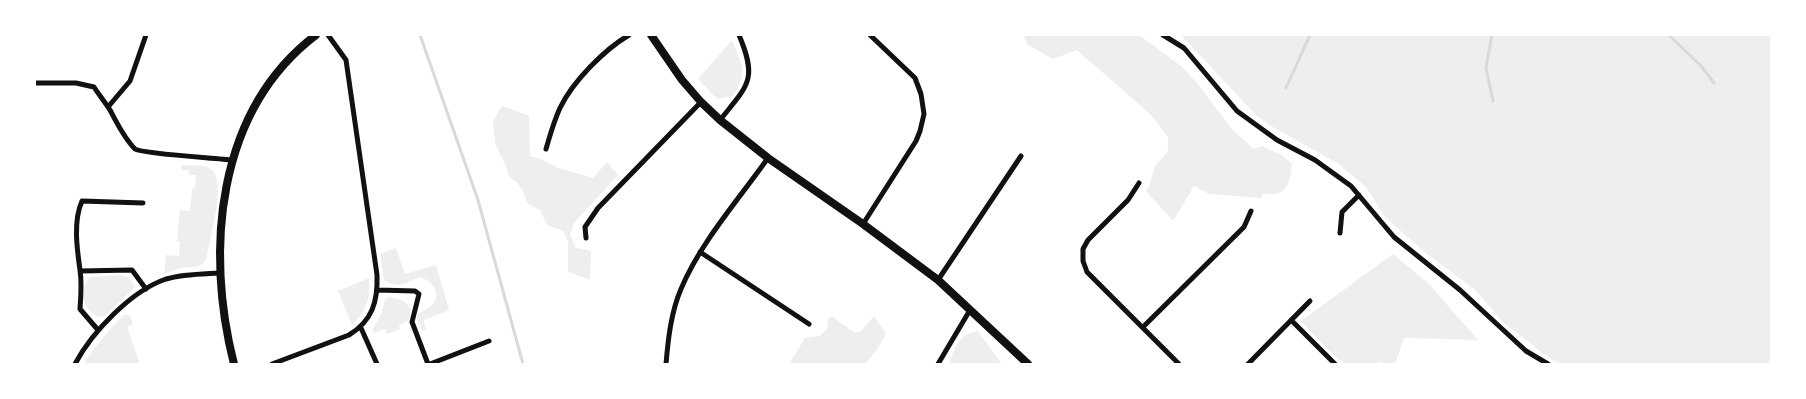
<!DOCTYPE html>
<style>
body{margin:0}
#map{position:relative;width:1806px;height:399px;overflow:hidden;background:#fff;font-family:"Titillium Web",sans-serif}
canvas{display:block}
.frame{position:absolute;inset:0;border:36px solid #fff;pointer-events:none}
</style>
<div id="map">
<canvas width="1806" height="399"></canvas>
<div class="frame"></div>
</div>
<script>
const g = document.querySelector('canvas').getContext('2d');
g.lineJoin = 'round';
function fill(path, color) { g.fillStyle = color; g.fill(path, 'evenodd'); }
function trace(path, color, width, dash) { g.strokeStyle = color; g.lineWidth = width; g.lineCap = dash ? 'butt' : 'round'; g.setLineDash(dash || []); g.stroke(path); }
const green = new Path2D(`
 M1023,35H1139L1181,66L1197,83L1230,127L1254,149L1262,146L1283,156L1292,164C1290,182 1287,199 1263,193L1261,198L1209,194L1194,186L1173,221L1146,191L1149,187L1155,166L1168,151V137L1151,115L1077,50L1053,59L1028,45Z
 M1181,35H1771V364H1561L1552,360L1505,324L1474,289L1427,254L1385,217L1366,187L1339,164L1269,125L1255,114Z
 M732,40C742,65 748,71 733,96L717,99L698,79Z
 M502,106L529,116L530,156L538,158L559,168L593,178L607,162L618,175L574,223L570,235L576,248L591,251L590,280L568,272V241L563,231L547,225L540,210L527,203L523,191L517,182L509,177L506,166L495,143L493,121Z
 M182,165C190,166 202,164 209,168C229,177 209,240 207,258C200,268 196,267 185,267C178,268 171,272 164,274L166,255L179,256L180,242L177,241L180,210L190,211L192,189L195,188L196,175H189L188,170H181Z
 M396,248L405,274L436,265L449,310L424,320L426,330L422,331L417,319L418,313C441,306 443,287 421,277C406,282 400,290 384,280L380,254Z
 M1393,254L1429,284L1478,340L1404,338L1395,364H1383L1381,362C1373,364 1351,366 1345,363C1332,357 1312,332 1301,321Z
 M122,275L129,278L135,287L105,316L98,317C94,314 89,311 86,306C82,298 83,284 90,277Z
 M369,278C371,298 366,311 352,325L338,291Z
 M389,297C403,299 415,305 409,320L399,325L400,329L387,334L385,329L373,333V329L382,312L385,299Z
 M130,315L133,324L127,327L140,364H84C95,346 109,330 124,315Z
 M831,316L855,333L861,331L874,316L886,334L876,351L865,364H789L805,338L820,336L827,329L828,319Z
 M978,331L1002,364H949C956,346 958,335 978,331Z`);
const stream = new Path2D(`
 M420,35L478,200L523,364
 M1492,35L1486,68L1493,101
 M1669,35L1702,67L1714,83
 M1286,88L1310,35`);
const minor = new Path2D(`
 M1163,35L1184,48L1237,111L1277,140L1315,160L1351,186L1394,237L1460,290L1526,351L1548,364
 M35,83H76L94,87C99,95 105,102 110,110C117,123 124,138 135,149C142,154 217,158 232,160
 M108,107L130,81L146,35
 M720,120C748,85 758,80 739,35
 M546,149C550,135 554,121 560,108C573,81 604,50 629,35
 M1139,183L1128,200L1088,240L1083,249V261L1087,272L1179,364
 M863,224L916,141L920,131L924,114L921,94L915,78L870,35
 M1340,233L1342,212L1359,195
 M586,238L585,227L598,208L701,102
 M700,252L809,324
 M80,271L132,270L146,289
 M938,280L1021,156
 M377,290L415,291L419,294L412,322L428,364
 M1291,320L1335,364
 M1143,327L1244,227L1251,211
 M361,328L377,364
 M98,330L80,309C81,296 82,283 80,270C77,249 73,221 82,201L143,203
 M75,364C92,332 131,291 166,279C183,274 201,274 219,273
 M272,364L349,335C372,321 378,302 377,275L346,60L328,35
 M430,364L489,341
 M666,364C668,340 671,312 681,289C700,243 739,199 768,158
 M938,364L970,310
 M1248,364L1310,301`);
const tertiary = new Path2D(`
 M651,35L682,80L701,102L720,120L768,158L863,224L938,280L1028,364
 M234,364C205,251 216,111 316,35`);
fill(green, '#eee');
trace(stream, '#d9d9d9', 3);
trace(minor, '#111', 5);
trace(tertiary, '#111', 8);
</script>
